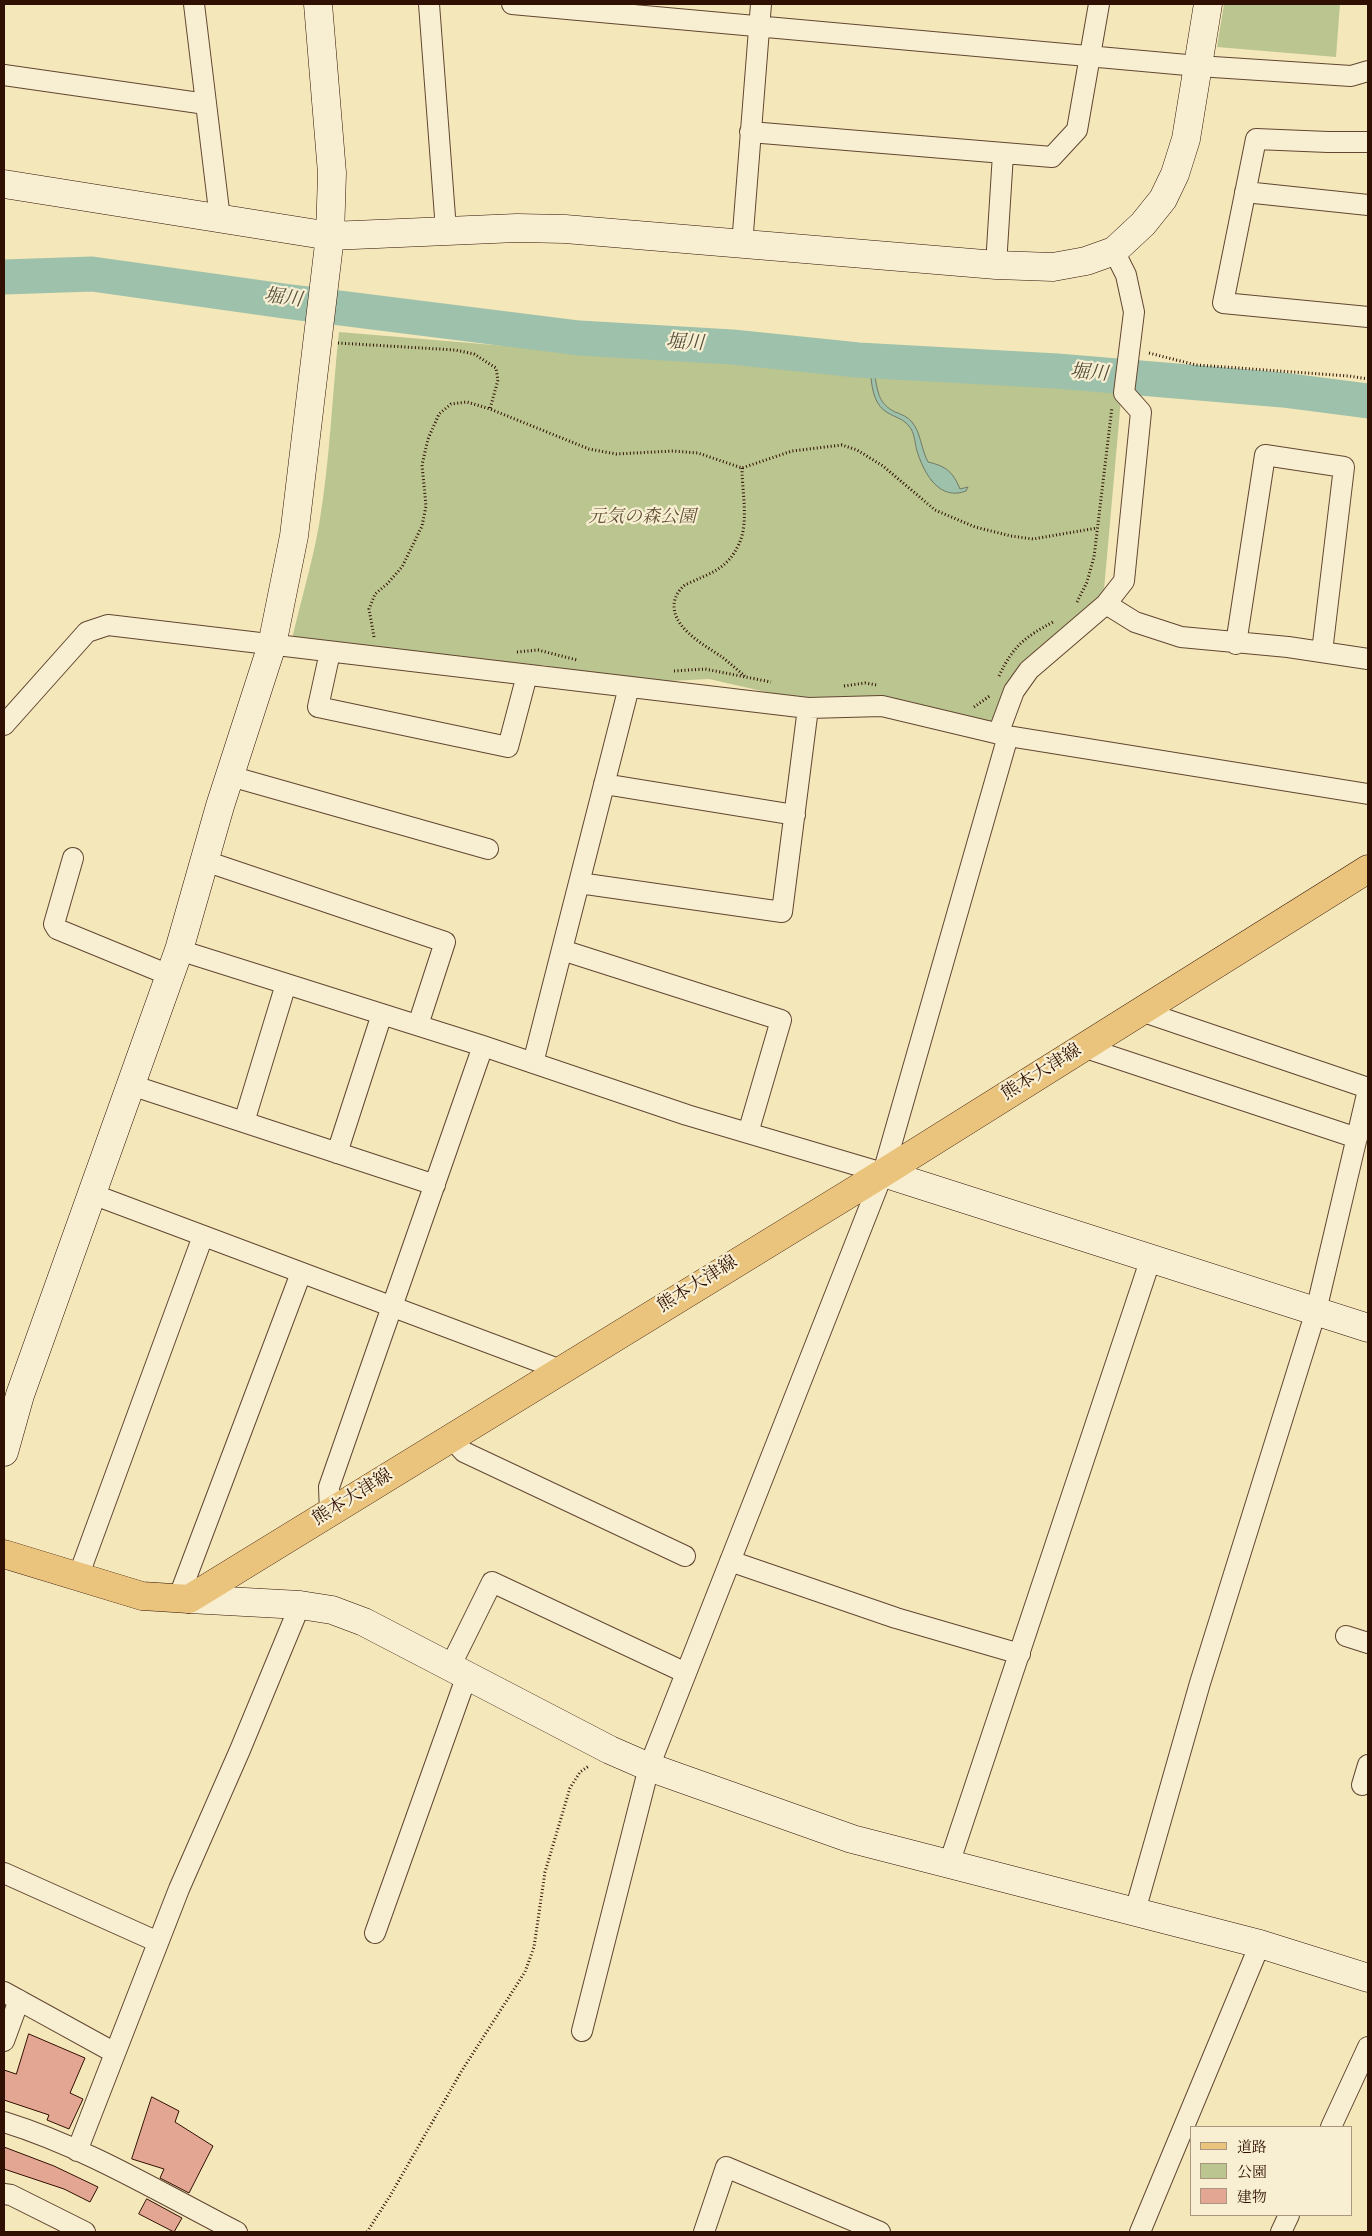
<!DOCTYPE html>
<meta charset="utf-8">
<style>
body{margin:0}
#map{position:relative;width:1372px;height:2236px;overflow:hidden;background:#f4e7ba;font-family:"IM FELL Double Pica","Noto Serif JP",serif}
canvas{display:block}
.frame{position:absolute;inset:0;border:5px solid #301003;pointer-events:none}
.legend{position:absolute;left:1190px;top:2126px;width:162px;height:90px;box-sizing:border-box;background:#f8efd2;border:1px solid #a8967f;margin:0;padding:6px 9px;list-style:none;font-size:15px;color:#301003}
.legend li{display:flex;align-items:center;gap:10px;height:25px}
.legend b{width:25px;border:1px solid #a8967f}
</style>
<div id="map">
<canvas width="1372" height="2236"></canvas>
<div class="frame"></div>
<ul class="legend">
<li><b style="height:6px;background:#eac47d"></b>道路</li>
<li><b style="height:14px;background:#bbc590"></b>公園</li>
<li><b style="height:14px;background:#e3a692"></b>建物</li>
</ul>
</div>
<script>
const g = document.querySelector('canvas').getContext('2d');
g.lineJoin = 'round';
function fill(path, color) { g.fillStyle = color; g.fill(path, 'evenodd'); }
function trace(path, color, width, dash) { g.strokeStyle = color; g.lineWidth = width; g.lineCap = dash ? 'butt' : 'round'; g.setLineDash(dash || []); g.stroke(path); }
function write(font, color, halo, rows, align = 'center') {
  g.font = font + ' "IM FELL Double Pica","Noto Serif JP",serif'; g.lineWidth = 4.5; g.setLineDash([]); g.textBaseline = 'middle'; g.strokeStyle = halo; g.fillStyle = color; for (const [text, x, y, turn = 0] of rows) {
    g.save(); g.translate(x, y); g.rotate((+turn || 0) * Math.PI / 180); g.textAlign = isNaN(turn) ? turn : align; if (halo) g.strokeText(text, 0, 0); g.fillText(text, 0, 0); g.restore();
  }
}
const green = new Path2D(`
 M1224,4H1340L1336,57L1217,47Z
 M339,332L530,348L683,354L851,376L993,380L1122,388L1103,601L1027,667L996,728L797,699L709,679L629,683L544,665L492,667L291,643C300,604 312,564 319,525C330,461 332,396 339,332Z`);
const water = new Path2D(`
 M871,377H875C878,393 879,404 895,412C901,414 908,417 912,422C921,433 921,449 928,462C946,466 953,472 960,489L968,487L966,491C940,501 925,475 918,454C914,444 916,433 908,425C903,419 895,417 888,413C875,406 872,390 871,377Z`);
const river = new Path2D(`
 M4,277L92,274L284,301L579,338L732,347L858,360L1057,371L1283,390L1368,401`);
const building = new Path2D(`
 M29,2034L85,2058L70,2093L83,2099L69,2129L47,2120L49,2115L4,2100V2070L16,2074Z
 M152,2097L179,2111L175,2122L213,2146L189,2193L160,2178L164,2169L132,2159Z
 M4,2147L54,2166L98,2187L90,2202L64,2189L4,2169Z
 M147,2199L182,2218L174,2232L139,2214Z`);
const path = new Path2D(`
 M338,343L455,350L474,354L496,368L498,380L490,409
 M1149,353L1196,365L1349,376L1368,379
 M742,468C742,491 749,523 739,544C727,570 710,573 687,584C682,586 677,593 675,599C668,626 703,644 722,657C730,663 737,670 745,676
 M1077,602L1087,582L1094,557L1112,407
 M374,637L369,609L375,594L387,584L402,567L422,526L426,506L422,465L428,439L439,414L451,404L467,402L490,409L589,449L616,454L673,451L698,453L742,468L792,451L842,445L857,450L883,466L935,510L975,527L1011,536L1033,539L1097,528
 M517,652L538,650L577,660
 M674,671L705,669L771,682
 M999,676C1013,646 1025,637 1053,622
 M844,686L865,683L877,685
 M974,707L991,695
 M367,2232L390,2196L461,2072L525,1972L534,1947L545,1872L570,1788L580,1772L589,1766`);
const street = new Path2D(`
 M194,4L220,219
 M429,4L446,230
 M512,4L1198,66L1351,76L1368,71
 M4,75L206,104
 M750,132L1052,157L1077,130L1099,4
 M1368,142H1328L1256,139L1223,303L1368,317
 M1245,192L1368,205
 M742,245L761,4
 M996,265L1003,154
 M1106,604L1124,581L1141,412L1124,393L1134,312L1126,275L1114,251
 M1236,644L1265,455L1344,467L1322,652
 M330,652L318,707L508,747L527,675
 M4,725L87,632L108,625L808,708L882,706L1008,736L1368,794
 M998,734L1014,691L1029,670L1106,604L1135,622L1181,637L1288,647L1368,659
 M230,776L488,849
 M604,784L795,815
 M73,858L54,924L57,929L169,975
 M205,861L445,942L418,1025
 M579,883L782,912L808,708
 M179,950L483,1046L687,1115L883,1173
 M562,950L781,1020L748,1133
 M1141,1011L1368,1088
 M1083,1047L1357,1138
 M533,1063L629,687
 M131,1085L435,1185
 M244,1122L286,984
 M337,1153L382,1014
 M92,1194L561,1370
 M451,1438L464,1452L685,1556
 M330,1512L329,1487L483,1046
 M730,1561L896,1618L1020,1654
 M78,1577L203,1236
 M178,1599L301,1273
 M1346,1636L1368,1643
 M450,1667L492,1582L686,1673
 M1362,1785L1368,1765
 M949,1864L1151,1258
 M4,1873L158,1942
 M1135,1911L1200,1683L1316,1311L1368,1090
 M375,1933L467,1675
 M4,1992L115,2053
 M582,2031L649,1767L883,1173L1008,736
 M4,2041L19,2000
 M4,2122C85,2147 161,2193 237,2232
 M1331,2127L1368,2047
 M77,2151L179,1889L240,1750L300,1605
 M4,2194L11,2195L85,2232
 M704,2232L726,2167L880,2232
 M1140,2232L1260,1944
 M1281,2232L1289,2215`);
const secondary = new Path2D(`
 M4,184L330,236L517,228L565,229L996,265L1053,267L1086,261L1114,251L1143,224L1163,199L1175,174L1186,139L1208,4
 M883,1173L1368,1328
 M4,1452L20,1395L179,950L220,806L272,645L294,536L330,236L332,173L318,4
 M189,1599L300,1605L332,1610L364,1622L610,1750L649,1767L852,1839L1260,1944L1368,1978`);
const primary = new Path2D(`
 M4,1554L142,1596L189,1599L883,1173L1368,869`);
const parkNames = [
 ["元気の森公園",642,518]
];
const streetNames = [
 ["熊本大津線",1042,1073,-32],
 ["熊本大津線",698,1285,-32],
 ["熊本大津線",353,1498,-32]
];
const waterNames = [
 ["堀川",283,299,8],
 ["堀川",685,344,3],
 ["堀川",1089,374,5]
];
fill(green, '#bbc590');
fill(water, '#9dc1aa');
trace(water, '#717a67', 1);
trace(river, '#9dc1aa', 35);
fill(building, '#e3a692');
trace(building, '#301003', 1);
trace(street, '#614631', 22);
trace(secondary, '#301003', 29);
trace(primary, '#301003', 29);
trace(path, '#301003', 3, [1, 2.5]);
trace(street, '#f8efd2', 20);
trace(secondary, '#f8efd2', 28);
trace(primary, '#eac47d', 28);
write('italic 18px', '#614f34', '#f8efd2', parkNames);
write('18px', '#301003', '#f8efd2', streetNames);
write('italic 19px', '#564e3d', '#f8efd2', waterNames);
</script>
